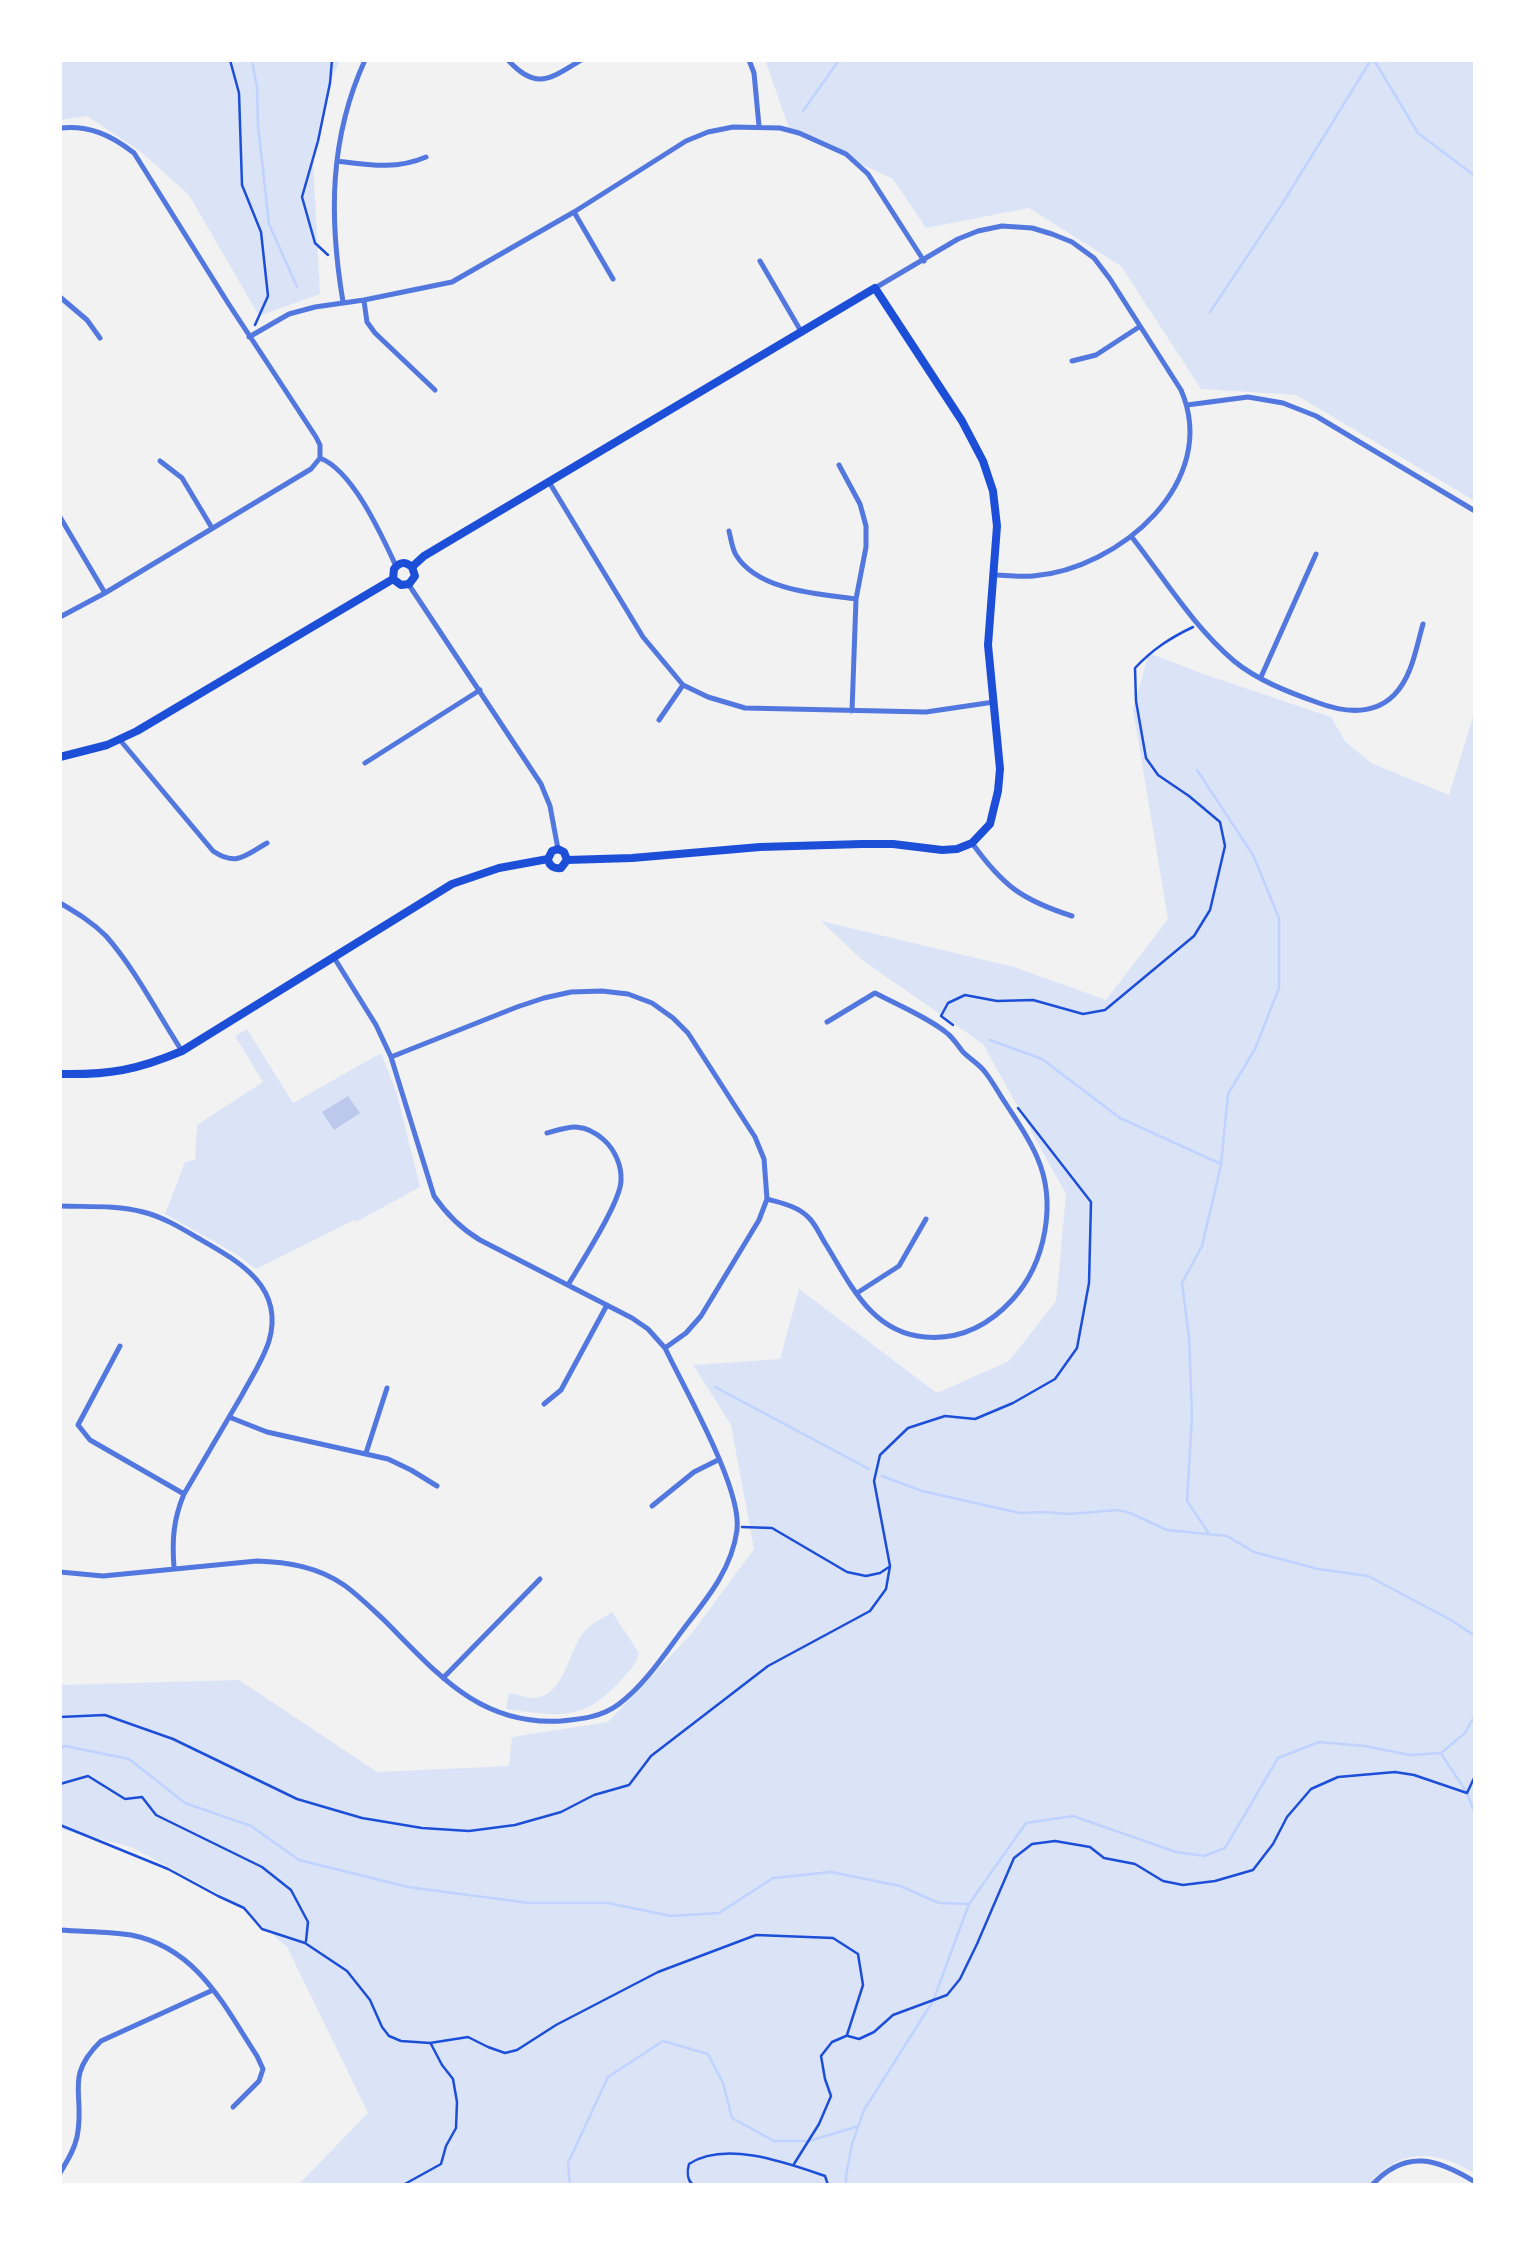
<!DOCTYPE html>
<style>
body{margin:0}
#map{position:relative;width:1535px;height:2245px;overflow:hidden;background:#f2f2f2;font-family:Signika,sans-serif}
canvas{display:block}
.frame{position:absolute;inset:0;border:62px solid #fff;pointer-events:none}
</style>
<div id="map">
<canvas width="1535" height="2245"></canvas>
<div class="frame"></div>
</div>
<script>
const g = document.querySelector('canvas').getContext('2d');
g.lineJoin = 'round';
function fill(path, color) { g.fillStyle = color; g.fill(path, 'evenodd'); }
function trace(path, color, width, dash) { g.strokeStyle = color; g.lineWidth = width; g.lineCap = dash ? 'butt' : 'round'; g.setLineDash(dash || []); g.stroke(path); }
const green = new Path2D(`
 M60,60H340L328,88L313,159L320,294L259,316L189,195L140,151L87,116L60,120Z
 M765,60H1475V501L1296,395L1201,389L1121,266L1029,208L926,228L893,179L790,131Z
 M1149,653L1203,674L1331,717L1345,741L1371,763L1449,795L1475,710V2174C1436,2149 1399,2148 1368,2185H298L368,2113L287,1947L234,1902L131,1847L60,1829V1685L239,1680L377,1772L509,1766L512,1737L608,1722L692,1633L754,1549L731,1425L693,1365L780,1359L799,1289L937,1393L1009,1361L1056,1301L1066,1194L983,1044L862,960L821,921L1014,967L1106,1000L1168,919L1133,709Z
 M247,1029L293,1103L381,1053L397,1094L420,1187L356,1222L354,1220L256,1269L236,1254L165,1214L185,1162L195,1160L197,1125L263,1082L235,1036Z
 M612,1612L639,1653C637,1664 629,1671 622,1679C583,1723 559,1716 506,1709L509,1693C517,1694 526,1698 533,1698C566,1697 568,1648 585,1631C592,1623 603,1618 612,1612Z`);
const stream = new Path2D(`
 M252,60L257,88L258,125L269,224L297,287
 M1374,60L1418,133L1475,176
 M803,111L839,60
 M1210,312L1282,204L1371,60
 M1197,770L1253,855L1279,918V988L1255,1049L1228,1094L1221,1165L1202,1246L1182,1283L1189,1337L1192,1416L1187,1501L1208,1532
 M990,1040L1042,1059L1120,1118L1221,1164
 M715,1387L869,1469
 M882,1476L922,1491L1020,1513L1044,1512L1069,1514L1118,1510L1130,1513L1167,1530L1227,1536L1254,1552L1318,1569L1368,1576L1451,1620L1475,1636
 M60,1748L65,1746L129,1759L185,1803L251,1826L299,1860L408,1887L529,1903H608L671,1916L719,1913L773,1878L831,1872L900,1886L939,1903L969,1904
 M1442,1755L1467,1793L1475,1814
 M570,2185L568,2163L608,2077L663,2041L708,2054L723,2083L732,2118L774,2141H809L859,2126
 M846,2185V2176L852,2144L864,2110L933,2001L969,1904L1026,1823L1073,1816L1176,1852L1204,1856L1225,1848L1278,1758L1319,1742L1365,1746L1410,1755L1441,1753L1465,1733L1475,1715`);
const building = new Path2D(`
 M348,1096L360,1113L334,1130L322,1112Z`);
const path = new Path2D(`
 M230,60L239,93L242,185L261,232L268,296L255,325
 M328,255L315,243L302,197L318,141L330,83L332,60
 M953,1025L941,1016L948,1003L965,995L997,1001L1033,1000L1083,1014L1105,1010L1194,936L1210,910L1225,846L1220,822L1189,796L1158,775L1146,758L1136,701L1135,668C1153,649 1170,638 1193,627
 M742,1527L772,1528L847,1572L866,1576L880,1573L889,1567
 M60,1717L105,1715L173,1739L297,1799L362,1818L422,1828L469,1831L515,1825L561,1812L594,1795L629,1785L651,1756L768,1666L870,1611L886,1589L890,1566L874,1481L880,1455L908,1428L945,1416L975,1419L1013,1403L1055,1379L1077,1348L1089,1283L1091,1202L1018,1108
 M60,1784L88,1776L125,1799L142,1797L156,1815L262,1867L291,1890L308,1922L306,1941
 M60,1825L168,1869L218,1896L244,1908L262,1929L305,1943L347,1971L370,2000L382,2027L389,2036L401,2041L430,2043L468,2037L488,2047L505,2053L517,2050L556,2025L658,1972L756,1935L833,1938L858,1954L863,1985L847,2035
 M848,2036L859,2039L874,2032L893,2015L947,1995L960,1979L977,1944L1014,1858L1032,1844L1055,1841L1090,1847L1104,1858L1135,1864L1163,1881L1183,1885L1215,1881L1253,1870L1273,1844L1287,1817L1311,1789L1338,1777L1395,1772L1414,1775L1467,1793L1475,1776
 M794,2164L819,2124L831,2096L825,2079L821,2056L832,2042L846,2036
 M403,2185L441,2164L446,2146L456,2128L457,2102L453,2079L442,2065L431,2044
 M693,2185C687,2180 687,2171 689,2164C725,2140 787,2163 825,2176L828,2185`);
const minor = new Path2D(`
 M508,60C536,91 550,79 581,60
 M749,60L754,73L759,126
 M60,128C89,125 111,135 134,153L228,303L316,437L320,445V458
 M337,161C369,165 396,170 426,157
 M574,212L613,279
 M760,261L802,333
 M875,288L958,239L978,231L1002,226L1032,228L1052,234L1072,242L1094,258L1110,279L1181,390C1221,482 1119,569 1033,576C1020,577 1007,575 994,575
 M60,297L87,320L100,338
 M364,301L367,322L375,333L435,390
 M343,302C329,218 329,139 365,60
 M249,337L289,314L315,307L364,300L452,282L574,212L686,141L708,132L733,127L780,128L799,133L846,154L868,174L924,261
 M1072,361L1096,355L1139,327
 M1187,405L1248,397L1283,403L1316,416L1475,511
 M320,458C353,471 381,534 396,566
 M160,461L182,478L212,528
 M839,465L860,504L866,526V547L856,599L852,711
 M549,482L643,637L683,685L708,697L745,708L926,712L994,702
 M60,517L105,593
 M729,531C731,539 732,548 736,555C758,591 819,594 856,599
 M1131,536C1164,578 1193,626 1234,661C1257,680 1288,692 1316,702C1342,712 1372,717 1394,695C1412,677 1416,648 1423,624
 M409,585L541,784L550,806L558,849
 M60,617L105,593L311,469L320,458
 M1261,677L1316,554
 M659,720L683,685
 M120,740L213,851C236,867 246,855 267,843
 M365,763L480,690
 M972,843C1003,886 1022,900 1072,916
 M60,903C77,913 92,922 106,936C135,969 158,1014 182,1051
 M391,1057L517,1007L544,998L571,992L602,991L628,994L652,1003L673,1018L688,1033L755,1137L764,1159L767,1199L759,1220L701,1316L686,1333L665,1348
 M547,1133C571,1126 584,1122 604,1140C615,1150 622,1166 621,1181C620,1203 581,1263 568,1285
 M767,1199C781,1203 797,1206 808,1217C815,1223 820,1235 825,1243C850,1283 871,1333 925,1337C960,1340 989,1325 1012,1300C1046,1263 1057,1202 1037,1157C1029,1138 1017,1121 1006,1104C999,1094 993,1082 985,1072C979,1064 970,1059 963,1052C958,1046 954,1039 948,1034C931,1019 896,1004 875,993L827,1022
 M60,1206C88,1207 116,1205 143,1212C163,1217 181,1228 198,1238C238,1261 285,1286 269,1341C263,1360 251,1378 242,1395C223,1428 203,1461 184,1494C173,1520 172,1541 174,1568
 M857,1293L899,1266L926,1219
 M120,1346L78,1425L90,1440L184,1494
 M544,1404L561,1390L607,1305
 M229,1417L267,1432L388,1459L411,1470L437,1486
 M366,1453L387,1388
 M652,1506L694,1472L718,1460
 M60,1572L103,1576L257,1561C288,1562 318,1567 344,1585C358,1595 371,1608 384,1620C437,1673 479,1726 561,1721C582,1719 602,1717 619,1704C647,1683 667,1650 688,1623C710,1595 732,1567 737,1530C742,1488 685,1390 665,1348L648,1329L632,1318L480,1240C460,1228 447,1215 434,1196L391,1057L376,1025L333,956
 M443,1678L540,1579
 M60,1930C83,1932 108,1931 131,1935C197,1948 223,2004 257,2056L263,2069L259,2081L233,2107
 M60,2173C67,2161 74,2151 77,2137C86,2094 63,2078 101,2041L213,1990
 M1372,2185C1406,2148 1438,2159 1475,2182`);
const secondary = new Path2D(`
 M412,567L424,556L875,288L962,421L983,461L993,491L997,526L988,645L1000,769L998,791L990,824L972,843L957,849L942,850L893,844H862L760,847L632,858L567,860
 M393,579L401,585L409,584L415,576L412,567
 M393,579L394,569C399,562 405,561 412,567
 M60,757L107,745L137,731L393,579
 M548,859L552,851L558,849L564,852L567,860
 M548,859C549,866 554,869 561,868L567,860
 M60,1074C110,1075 137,1070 182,1051L452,884L499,868L548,859`);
fill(green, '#dbe4f7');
trace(stream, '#bfd3fe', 2.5);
fill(building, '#bdc9ec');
trace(path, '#1d4ed8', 2.5);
trace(minor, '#5277de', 5);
trace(secondary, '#1d4ed8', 8);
</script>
